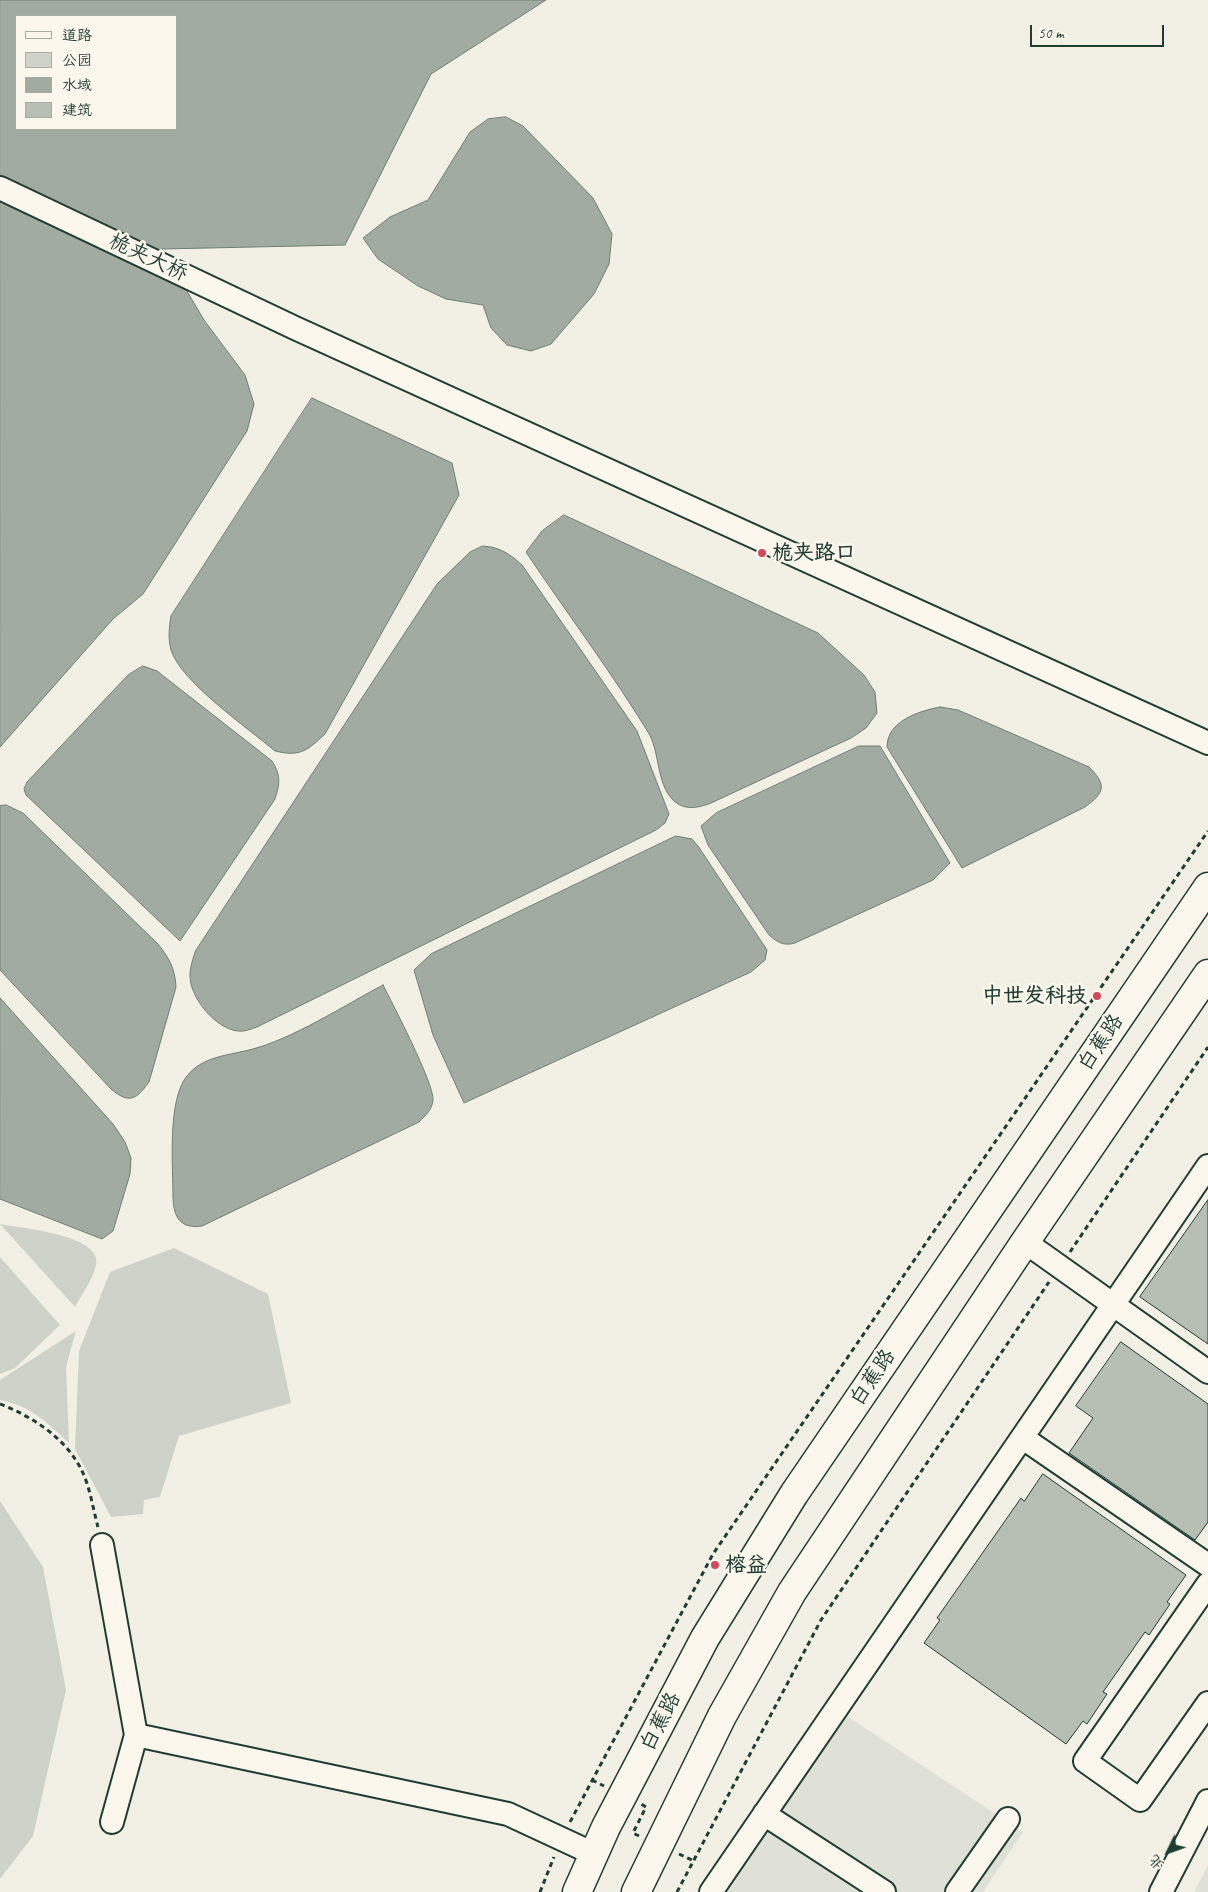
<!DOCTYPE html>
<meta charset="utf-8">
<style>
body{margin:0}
#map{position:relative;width:1208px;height:1892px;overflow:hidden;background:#f2f0e5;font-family:Caveat,"LXGW WenKai TC",sans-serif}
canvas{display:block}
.legend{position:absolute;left:15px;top:15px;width:162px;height:115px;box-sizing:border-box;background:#fbf7ec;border:1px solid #a3ada2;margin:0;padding:6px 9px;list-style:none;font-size:15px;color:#1f3d34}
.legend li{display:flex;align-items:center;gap:10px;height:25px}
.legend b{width:25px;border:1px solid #a3ada2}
.north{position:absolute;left:1143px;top:1827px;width:50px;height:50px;-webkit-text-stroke:4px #fbf7ec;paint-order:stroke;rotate:228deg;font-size:14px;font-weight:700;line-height:20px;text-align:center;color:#1f3d34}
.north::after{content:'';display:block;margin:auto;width:18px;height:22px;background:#1f3d34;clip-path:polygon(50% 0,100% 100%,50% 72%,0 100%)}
.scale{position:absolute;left:1030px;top:25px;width:134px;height:22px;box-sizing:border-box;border:2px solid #1f3d34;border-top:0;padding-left:6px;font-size:15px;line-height:18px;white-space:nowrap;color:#1f3d34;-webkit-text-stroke:4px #fbf7ec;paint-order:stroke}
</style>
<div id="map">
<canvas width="1208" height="1892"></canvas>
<ul class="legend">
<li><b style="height:6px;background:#fbf7ec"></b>道路</li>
<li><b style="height:14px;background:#cfd2c8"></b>公园</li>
<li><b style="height:14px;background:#a2aba1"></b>水域</li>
<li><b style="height:14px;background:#b7beb3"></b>建筑</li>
</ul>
<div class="north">北</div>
<div class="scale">50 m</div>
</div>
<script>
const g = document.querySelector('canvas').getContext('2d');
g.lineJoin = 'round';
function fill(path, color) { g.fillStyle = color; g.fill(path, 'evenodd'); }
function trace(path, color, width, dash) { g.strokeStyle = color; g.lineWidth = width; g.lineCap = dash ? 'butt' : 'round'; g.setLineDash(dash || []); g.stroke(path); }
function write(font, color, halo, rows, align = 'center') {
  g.font = font + ' Caveat,"LXGW WenKai TC",sans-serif'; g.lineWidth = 5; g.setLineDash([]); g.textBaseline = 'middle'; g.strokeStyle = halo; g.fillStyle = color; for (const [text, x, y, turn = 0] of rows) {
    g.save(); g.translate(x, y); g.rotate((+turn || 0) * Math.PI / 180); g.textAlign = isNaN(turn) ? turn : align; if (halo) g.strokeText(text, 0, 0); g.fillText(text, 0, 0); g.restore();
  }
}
const built = new Path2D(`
 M841,1712L1023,1832L983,1892H724Z
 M1208,1865V1892H1194Z`);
const green = new Path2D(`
 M0,1224C20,1228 104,1235 96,1265C93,1279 82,1294 75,1307Z
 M174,1248L268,1294L291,1403L179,1436L160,1497L144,1500L143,1514L111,1517L75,1449L79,1351L110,1272Z
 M0,1257L60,1325L15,1368L0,1374Z
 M76,1331L66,1367L69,1443C46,1422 32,1406 0,1400V1380Z
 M0,1501L43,1567L66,1690L33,1836L0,1879Z`);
const water = new Path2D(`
 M0,0H546L431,74L345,245L162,249L204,320L245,375L254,404L247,431L143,594L113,619L0,747ZM16,16H176V129H16Z
 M506,117L523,126L593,198L612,234L609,264L594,294L551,344L531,351L507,345L491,328L483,305L446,299L418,286L378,259L363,238L390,217L428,200L470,132L488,119Z
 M312,398L452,463L459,495L325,734C307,751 300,757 275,751C248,728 181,682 171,650C168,638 169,628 171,616Z
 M564,515L818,633L864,675L875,692L877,713L866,728L851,738L711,803C698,808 684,811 673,800C656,783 660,751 648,732C610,670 566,612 526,552L542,531Z
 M483,546C500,547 510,554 522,565L637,731L669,814L665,823L656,830L257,1027C251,1029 244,1032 238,1031C216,1029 190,998 190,976C190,967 193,958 196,950L437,584L470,552Z
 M143,666L157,671L272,761C281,775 280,784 275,799L180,941L26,795L24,789L27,782L128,675Z
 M940,707L958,710L1089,767C1106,784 1106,792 1085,807L962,868L887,747C887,721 919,711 940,707Z
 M859,746H880L950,863L933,880L795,943C784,946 778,943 769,935L708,845L701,826L716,813Z
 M6,805L23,813L158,944C169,958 175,968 176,987L149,1082C136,1100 129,1104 111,1089L0,970V806Z
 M676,836L692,839L698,846L767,950L765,960L751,972L464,1103L433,1035L414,970L431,954Z
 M383,985C393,1005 434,1083 433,1100C432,1110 426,1115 419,1122L202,1226C181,1229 174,1218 173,1199C173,1166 168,1110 183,1082C197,1057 225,1056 249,1050C291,1040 345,1005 383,985Z
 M0,998L113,1124L125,1142L131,1158L130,1174L113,1231L102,1239L0,1199Z`);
const building = new Path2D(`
 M1208,1200V1344L1140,1297Z
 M1121,1342L1208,1404V1522L1195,1540L1069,1453L1093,1418L1076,1406Z
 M1043,1474L1186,1575L1167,1602L1170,1604L1149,1635L1145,1632L1103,1692L1107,1694L1087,1724L1083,1721L1066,1744L924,1643L940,1620L937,1618L1021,1498L1024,1501Z`);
const path = new Path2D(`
 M1070,1252L1208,1047
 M0,1404C33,1417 66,1438 82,1471C90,1487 93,1509 98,1527
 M592,1780L604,1786
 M570,1822L713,1554L1208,831
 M639,1836L633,1833L646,1807L641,1804
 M679,1854L692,1860
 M540,1892L554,1857
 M677,1892L821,1620L1049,1282`);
const minor = new Path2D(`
 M0,188L295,328L1208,743
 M1025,1242L1208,1372
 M1023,1438L1208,1565
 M102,1545L136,1735L112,1822
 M1208,1584L1085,1761L1140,1800L1208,1703
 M136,1735L508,1814L594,1854
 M764,1814L884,1892
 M711,1892L1208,1166
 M957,1892L1008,1819
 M1161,1892L1208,1801`);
const major = new Path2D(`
 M577,1892L606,1827L705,1638L794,1494L1208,887
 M636,1892L722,1716L792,1592L1025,1242L1208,974`);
const markers = [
 [762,553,5,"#d1495b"],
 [1097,996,5,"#d1495b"],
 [715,1565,5,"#d1495b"]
];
const streetNames = [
 ["桅夹大桥",148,258,25],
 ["白蕉路",1101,1043,-56],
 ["白蕉路",873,1378,-56],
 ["白蕉路",661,1722,-63]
];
const poiNames = [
 ["桅夹路口",772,553],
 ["中世发科技",1087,996,"right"],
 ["榕益",725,1565]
];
fill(built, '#e0e1d6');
fill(green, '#cfd2c8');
fill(water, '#a2aba1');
trace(water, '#6e7f75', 1);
fill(building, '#b7beb3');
trace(building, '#1f3d34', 1);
trace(minor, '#1f3d34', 26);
trace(major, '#1f3d34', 31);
trace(path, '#1f3d34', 3, [5, 4]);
trace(minor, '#fbf7ec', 22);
trace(major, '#fbf7ec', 28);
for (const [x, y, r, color] of markers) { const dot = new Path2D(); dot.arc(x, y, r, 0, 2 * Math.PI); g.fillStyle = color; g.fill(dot); trace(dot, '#fbf7ec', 2); }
write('21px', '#1f3d34', '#fbf7ec', streetNames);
write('bold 21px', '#1f3d34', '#fbf7ec', poiNames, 'left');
</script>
